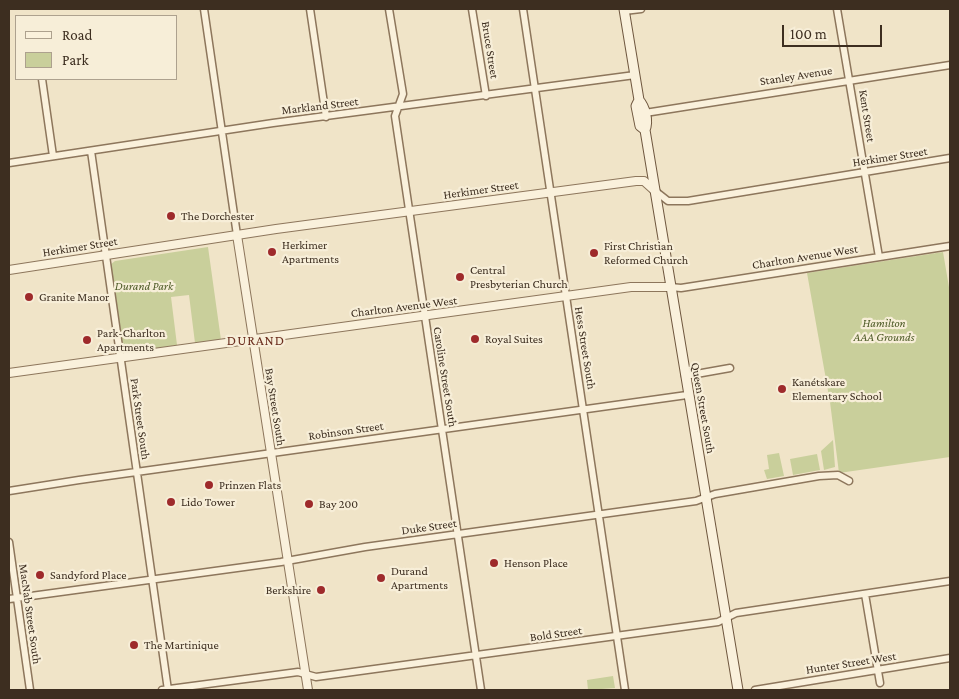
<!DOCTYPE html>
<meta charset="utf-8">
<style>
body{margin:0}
#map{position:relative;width:959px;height:699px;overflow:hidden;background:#f0e4c8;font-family:"Crimson Pro",serif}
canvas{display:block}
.frame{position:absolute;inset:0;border:10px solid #3d2e20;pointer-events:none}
.legend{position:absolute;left:15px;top:15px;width:162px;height:65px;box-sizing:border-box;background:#f7eed8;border:1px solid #ada18e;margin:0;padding:6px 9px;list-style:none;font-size:15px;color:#3d2e20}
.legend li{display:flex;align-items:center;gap:10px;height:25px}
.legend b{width:25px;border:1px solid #ada18e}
.scale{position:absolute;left:782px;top:25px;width:100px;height:22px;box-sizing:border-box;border:2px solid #3d2e20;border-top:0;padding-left:6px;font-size:15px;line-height:18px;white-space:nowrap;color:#3d2e20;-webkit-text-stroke:4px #f7eed8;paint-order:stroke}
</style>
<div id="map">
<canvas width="959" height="699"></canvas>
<div class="frame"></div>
<ul class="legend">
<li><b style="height:6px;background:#faf1dc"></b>Road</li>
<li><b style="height:14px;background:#c9cf9b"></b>Park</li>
</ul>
<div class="scale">100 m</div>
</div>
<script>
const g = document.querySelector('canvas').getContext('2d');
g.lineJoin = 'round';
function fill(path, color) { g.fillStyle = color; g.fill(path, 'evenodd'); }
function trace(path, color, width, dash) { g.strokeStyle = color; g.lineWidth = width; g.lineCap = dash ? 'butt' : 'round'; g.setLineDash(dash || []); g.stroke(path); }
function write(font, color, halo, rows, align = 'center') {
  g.font = font + ' "Crimson Pro",serif'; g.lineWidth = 4.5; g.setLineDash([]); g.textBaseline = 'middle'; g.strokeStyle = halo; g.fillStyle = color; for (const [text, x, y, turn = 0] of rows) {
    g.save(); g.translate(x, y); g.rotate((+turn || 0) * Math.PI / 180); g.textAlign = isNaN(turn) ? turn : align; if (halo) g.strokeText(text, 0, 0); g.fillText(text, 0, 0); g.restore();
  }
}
const green = new Path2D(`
 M208,247L221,340L195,343L189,295L171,297L177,345L129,354L124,352L110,265L115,261Z
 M943,252L950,293V457L839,473L830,402L807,273Z
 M833,440L835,467L824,470L821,451Z
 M779,453L784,476L767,479L764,470L769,469L767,455Z
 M817,454L820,470L793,475L790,459Z
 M613,676L615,688L588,690L587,680Z`);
const minor = new Path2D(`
 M204,9L237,235
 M310,9L326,117
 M389,9L403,94L395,116L481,690
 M472,9L486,96
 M523,9L625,690
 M837,9L879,257
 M624,11L641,9
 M42,79L53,156
 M645,113L950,65
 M91,151L168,690
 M9,163L273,123L635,75
 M654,190L668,201H688L950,158
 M670,287L681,288L950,246
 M685,376L730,368
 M9,491L79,480L687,395
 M9,542L30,690
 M865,594L880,683
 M9,599L281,562L365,547L696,501L715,494L819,476L838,475L849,481
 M162,690L298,672L316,677L718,622L736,613L950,581
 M755,690L950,658`);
const tertiary = new Path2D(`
 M237,235L308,690
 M9,270L276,229L636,181H644L654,190
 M9,373L631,287H670`);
const secondary = new Path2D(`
 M624,9L639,100C645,107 649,121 645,130L738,690
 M639,100L636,106L640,126L645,130`);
const markers = [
 [171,216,5,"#9e2a2b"],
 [272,252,5,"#9e2a2b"],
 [594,253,5,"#9e2a2b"],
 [460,277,5,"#9e2a2b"],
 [29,297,5,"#9e2a2b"],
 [475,339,5,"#9e2a2b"],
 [87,340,5,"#9e2a2b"],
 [782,389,5,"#9e2a2b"],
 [209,485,5,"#9e2a2b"],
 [171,502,5,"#9e2a2b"],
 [309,504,5,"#9e2a2b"],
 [494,563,5,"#9e2a2b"],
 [40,575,5,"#9e2a2b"],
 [381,578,5,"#9e2a2b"],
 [321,590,5,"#9e2a2b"],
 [134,645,5,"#9e2a2b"]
];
const streetNames = [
 ["Bruce Street",490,50,81],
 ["Stanley Avenue",796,76,-9],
 ["Markland Street",320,106,-7],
 ["Kent Street",867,116,81],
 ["Herkimer Street",890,157,-9],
 ["Herkimer Street",481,190,-8],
 ["Herkimer Street",80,247,-9],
 ["Charlton Avenue West",805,257,-9],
 ["Charlton Avenue West",404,307,-7],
 ["Hess Street South",585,348,81],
 ["Caroline Street South",445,377,81],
 ["Bay Street South",275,407,81],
 ["Queen Street South",703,408,80],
 ["Park Street South",140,419,82],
 ["Robinson Street",346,431,-8],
 ["Duke Street",429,527,-8],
 ["MacNab Street South",30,614,82],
 ["Bold Street",556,634,-8],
 ["Hunter Street West",851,663,-9]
];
const poiNames = [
 ["The Dorchester",181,216],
 ["Herkimer",282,245],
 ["Apartments",282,259],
 ["First Christian",604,246],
 ["Reformed Church",604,260],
 ["Central",470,270],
 ["Presbyterian Church",470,284],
 ["Granite Manor",39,297],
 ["Park-Charlton",97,333],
 ["Apartments",97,347],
 ["Royal Suites",485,339],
 ["Kanétskare",792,382],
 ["Elementary School",792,396],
 ["Prinzen Flats",219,485],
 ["Lido Tower",181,502],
 ["Bay 200",319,504],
 ["Henson Place",504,563],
 ["Durand",391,571],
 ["Apartments",391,585],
 ["Sandyford Place",50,575],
 ["Berkshire",311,590,"right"],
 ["The Martinique",144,645]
];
const parkNames = [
 ["Durand Park",144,286],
 ["Hamilton",884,323],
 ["AAA Grounds",884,337]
];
const neighbourhoodNames = [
 ["DURAND",256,341]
];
fill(green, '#c9cf9b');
trace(minor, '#8d765c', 9);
trace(tertiary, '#8d765c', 10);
trace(secondary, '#6f573f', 11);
trace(minor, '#faf1dc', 6);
trace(tertiary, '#faf1dc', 8);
trace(secondary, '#faf1dc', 9);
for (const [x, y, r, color] of markers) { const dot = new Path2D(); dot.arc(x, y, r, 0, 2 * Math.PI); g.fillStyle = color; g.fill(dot); trace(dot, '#f7eed8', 2); }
write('12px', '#3d2e20', '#f7eed8', streetNames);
write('12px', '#3d2e20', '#f7eed8', poiNames, 'left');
write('italic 12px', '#4d5a26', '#f7eed8', parkNames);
g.letterSpacing = '1px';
write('14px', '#6b2e1e', '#f7eed8', neighbourhoodNames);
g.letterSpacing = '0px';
</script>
